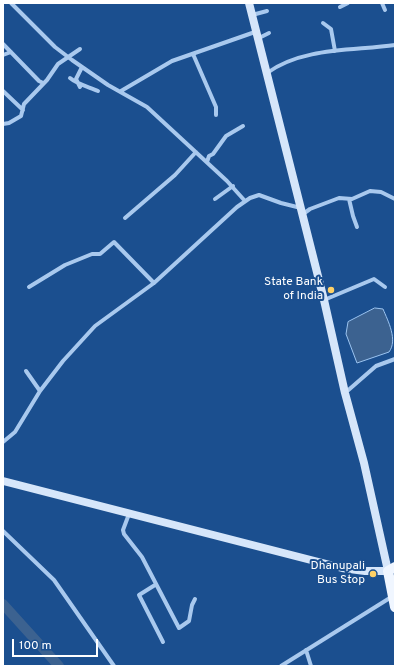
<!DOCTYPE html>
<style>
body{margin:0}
#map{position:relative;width:398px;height:669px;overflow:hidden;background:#1b4f8f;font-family:Overpass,sans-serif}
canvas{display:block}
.frame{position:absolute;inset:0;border:4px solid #fff;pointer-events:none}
.scale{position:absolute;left:12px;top:639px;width:86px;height:18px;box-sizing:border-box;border:2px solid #fff;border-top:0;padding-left:5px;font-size:12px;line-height:14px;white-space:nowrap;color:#fff;-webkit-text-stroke:3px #1b4f8f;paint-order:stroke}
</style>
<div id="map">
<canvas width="398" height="669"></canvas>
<div class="frame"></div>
<div class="scale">100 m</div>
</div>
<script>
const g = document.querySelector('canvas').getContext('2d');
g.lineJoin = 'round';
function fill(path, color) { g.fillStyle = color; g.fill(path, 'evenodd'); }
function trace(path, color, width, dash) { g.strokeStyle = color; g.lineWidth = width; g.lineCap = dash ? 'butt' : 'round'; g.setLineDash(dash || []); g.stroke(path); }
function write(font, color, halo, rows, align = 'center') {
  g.font = font + ' Overpass,sans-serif'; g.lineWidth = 4; g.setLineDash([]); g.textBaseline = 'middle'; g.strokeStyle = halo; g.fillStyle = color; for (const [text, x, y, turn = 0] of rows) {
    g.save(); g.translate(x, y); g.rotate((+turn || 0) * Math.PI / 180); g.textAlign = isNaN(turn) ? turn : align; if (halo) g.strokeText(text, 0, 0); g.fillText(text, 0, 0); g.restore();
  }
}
const water = new Path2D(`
 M375,308L383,309C388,321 398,340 389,352L357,363L346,334L348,322Z`);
const river = new Path2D(`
 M3,604L59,666`);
const street = new Path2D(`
 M11,3L55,47L72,60L108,85L147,107L227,181L245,201
 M382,3L385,10
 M340,7L348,3
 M252,15L267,11
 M323,23L331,29L335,51
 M257,39L269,33
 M3,44L39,81L43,83
 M193,54L216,107V115
 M3,55L11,52
 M267,73C303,47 353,51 395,45
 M70,78C77,84 89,87 98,91
 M80,87L76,79L82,67
 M3,91L23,110
 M121,91L172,61L255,32
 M3,124L9,123L21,116L24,104L47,80L58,64L80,49
 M207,162L209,156L213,154L226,136L243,126
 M215,199L233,186
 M349,199L353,216L357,227
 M303,214L310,209L339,198L352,199L370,191L381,192L395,199
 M125,218L175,175L196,152
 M29,287L65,265L92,254H100L114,242L154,283
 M324,300L374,279L385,287
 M26,371L40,391
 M345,393L376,366L395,359
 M3,442L15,432L40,391L63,361L95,326L154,283L237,207L250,198L259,195L281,203L301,208
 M129,514L123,530L124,534L142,557L179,628L189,621L192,605L195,599
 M3,531L54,580L114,666
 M155,585L139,595L163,642
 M306,650L311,666
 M281,666L393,596`);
const secondary = new Path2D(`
 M3,481L342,568L365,571H388L364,463L345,393L324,300L249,3`);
const primary = new Path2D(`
 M395,567L388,571L395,607`);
const markers = [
 [331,290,4,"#ffd166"],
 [373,574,4,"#ffd166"]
];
const poiNames = [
 ["State Bank",323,283],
 ["of India",323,297],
 ["Dhanupali",365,567],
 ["Bus Stop",365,581]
];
fill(water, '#3c6290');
trace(water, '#9cc4f0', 1);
trace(river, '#3c6290', 10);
trace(street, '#a9c9ee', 4);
trace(secondary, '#d6e6fa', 8);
trace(primary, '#f0f6ff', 10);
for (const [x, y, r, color] of markers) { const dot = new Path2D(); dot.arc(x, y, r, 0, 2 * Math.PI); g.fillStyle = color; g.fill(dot); trace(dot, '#1b4f8f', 1.5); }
write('12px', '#fff', '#1b4f8f', poiNames, 'right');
</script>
